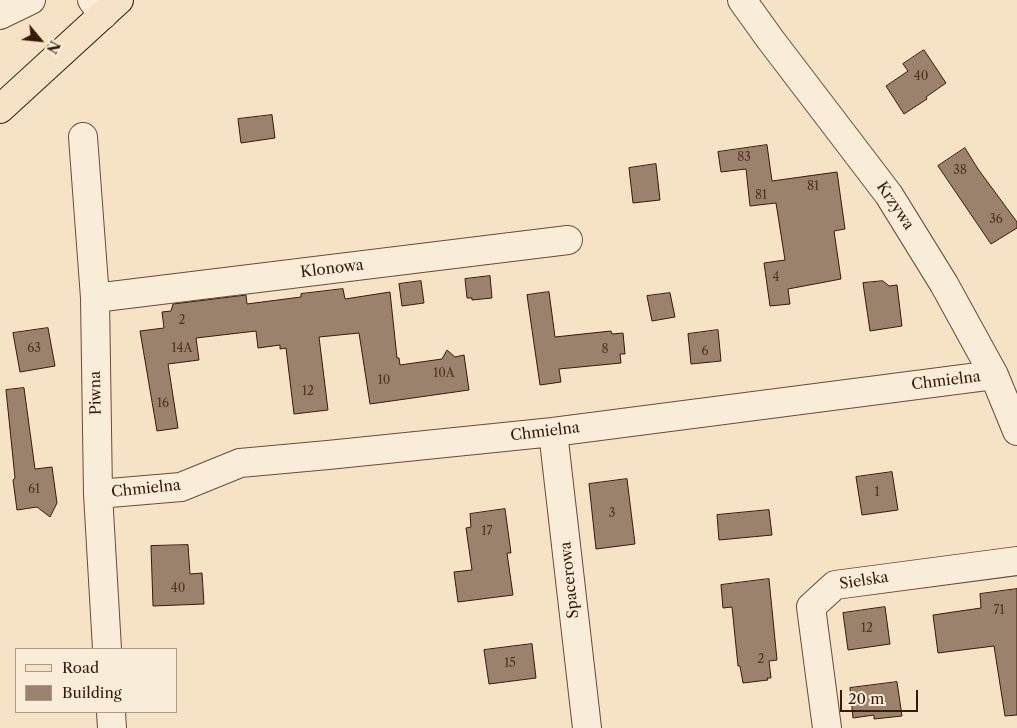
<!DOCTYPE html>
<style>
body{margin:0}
#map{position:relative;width:1017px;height:728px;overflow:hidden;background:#f6e3c6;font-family:"Libre Caslon Text",serif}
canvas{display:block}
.legend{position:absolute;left:15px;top:648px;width:162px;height:65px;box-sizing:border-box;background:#f9edda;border:1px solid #ac9887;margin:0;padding:6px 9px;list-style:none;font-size:15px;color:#39190a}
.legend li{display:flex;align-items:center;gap:10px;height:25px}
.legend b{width:25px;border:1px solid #ac9887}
.north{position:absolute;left:15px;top:15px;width:50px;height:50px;-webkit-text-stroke:4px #f9edda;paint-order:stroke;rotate:118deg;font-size:14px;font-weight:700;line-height:20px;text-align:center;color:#39190a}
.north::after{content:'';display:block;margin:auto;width:18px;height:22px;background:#39190a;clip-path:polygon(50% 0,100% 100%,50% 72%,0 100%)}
.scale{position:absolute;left:840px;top:690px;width:78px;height:22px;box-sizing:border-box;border:2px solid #39190a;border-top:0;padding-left:6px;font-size:15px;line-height:18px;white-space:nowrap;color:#39190a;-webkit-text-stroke:4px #f9edda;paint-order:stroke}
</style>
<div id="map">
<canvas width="1017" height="728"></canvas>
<ul class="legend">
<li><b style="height:6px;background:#f6e3c6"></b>Road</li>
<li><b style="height:14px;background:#9b826c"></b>Building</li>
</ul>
<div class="north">N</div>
<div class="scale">20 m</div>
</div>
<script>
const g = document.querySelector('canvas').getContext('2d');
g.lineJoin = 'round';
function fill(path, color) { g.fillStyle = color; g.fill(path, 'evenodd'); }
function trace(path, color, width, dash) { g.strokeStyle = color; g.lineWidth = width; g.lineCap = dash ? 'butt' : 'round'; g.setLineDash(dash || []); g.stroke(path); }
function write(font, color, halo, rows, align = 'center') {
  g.font = font + ' "Libre Caslon Text",serif'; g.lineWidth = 5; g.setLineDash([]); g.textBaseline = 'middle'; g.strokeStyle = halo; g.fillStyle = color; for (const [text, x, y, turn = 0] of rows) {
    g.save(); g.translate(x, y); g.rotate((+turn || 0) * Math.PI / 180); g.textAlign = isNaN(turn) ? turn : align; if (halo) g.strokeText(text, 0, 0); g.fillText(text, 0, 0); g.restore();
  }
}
const building = new Path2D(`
 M924,50L946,83L926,97L927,99L904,114L886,86L908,71L903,64Z
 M272,115L275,138L241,143L238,119Z
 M767,145L772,181L837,172L845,229L834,231L841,279L788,289L790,304L770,306L764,263L785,260L776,203L750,206L746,169L721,172L718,152Z
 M965,148L978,169L1017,222V228L991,244L938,166Z
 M656,164L660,200L633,203L629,168Z
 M490,276L492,298L472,300V298H467L465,279Z
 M421,281L424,303L402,306L399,284Z
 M883,281L889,286L897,285L902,326L870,331L863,283Z
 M343,289L345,299L390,292L397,358H399L400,365L442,359L447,350L455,357L464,355L469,390L370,404L359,333L319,337L328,410L294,414L286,348L280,349V345L258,348L256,331L196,338L199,360L168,364L178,428L157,431L140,331L164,328L162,312L171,311L173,304L246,295L247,304L301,297V294Z
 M549,292L555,337L611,331L612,334L623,333L625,354H620L621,363L559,369L561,382L540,385L527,295Z
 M670,293L675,317L652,321L647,296Z
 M48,328L55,366L20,372L13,333Z
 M718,330L721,361L691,364L688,334Z
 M24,388L35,469L52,467L57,503L50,517L37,507L17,510L13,480L15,478L6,390Z
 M892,472L898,510L862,515L856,477Z
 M627,479L635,544L596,549L589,484Z
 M505,509L511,553H507L513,595L458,602L454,572L472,570L466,528L471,527L470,514Z
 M769,510L772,535L719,540L717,515Z
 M188,545L190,574L202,573L204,604L153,606L151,546Z
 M769,579L777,660L769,661L771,678H767L768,680L743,683L740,666H738L732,607L723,608L721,585Z
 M1017,589V715L1005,716L994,646L938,653L933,615L981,608L980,594Z
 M885,607L890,644L848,650L843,613Z
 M532,644L536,678L489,684L484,650Z
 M897,682L902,716L874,719V715L853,718L850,688Z`);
const minor = new Path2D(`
 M92,0L103,15
 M742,0L770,39L889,195L944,284L994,375L1017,431
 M0,15L31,0
 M83,137L95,298L98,494L107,649
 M95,298L568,240
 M553,432L587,728
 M98,494L181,487L240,463L328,455L553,432L994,375
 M111,712L112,728
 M827,728L811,607L835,585L1017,561`);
const major = new Path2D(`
 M0,109L119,0`);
const numberNames = [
 ["40",921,77],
 ["83",744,158],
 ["38",960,171],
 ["81",813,187],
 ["81",761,196],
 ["36",996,220],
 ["4",776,278],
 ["2",182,321],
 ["63",34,349],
 ["14A",182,349],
 ["8",605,350],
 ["6",705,352],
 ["10A",444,374],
 ["10",384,381],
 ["12",308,392],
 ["16",163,404],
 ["61",34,490],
 ["1",877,493],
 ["3",612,514],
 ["17",487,532],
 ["40",178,589],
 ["71",999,611],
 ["12",867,629],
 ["2",761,660],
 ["15",510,664]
];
const streetNames = [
 ["Krzywa",895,206,56],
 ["Klonowa",332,269,-7],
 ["Chmielna",946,381,-7],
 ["Piwna",96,393,-91],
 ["Chmielna",545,432,-7],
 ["Chmielna",146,489,-6],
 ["Spacerowa",570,580,-96],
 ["Sielska",864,581,-9]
];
fill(building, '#9b826c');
trace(building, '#39190a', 1);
trace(minor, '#684c39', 30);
trace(major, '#39190a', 30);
trace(minor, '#f9edda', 28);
trace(major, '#f6e3c6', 28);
write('12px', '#523322', null, numberNames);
write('15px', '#39190a', '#f9edda', streetNames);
</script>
